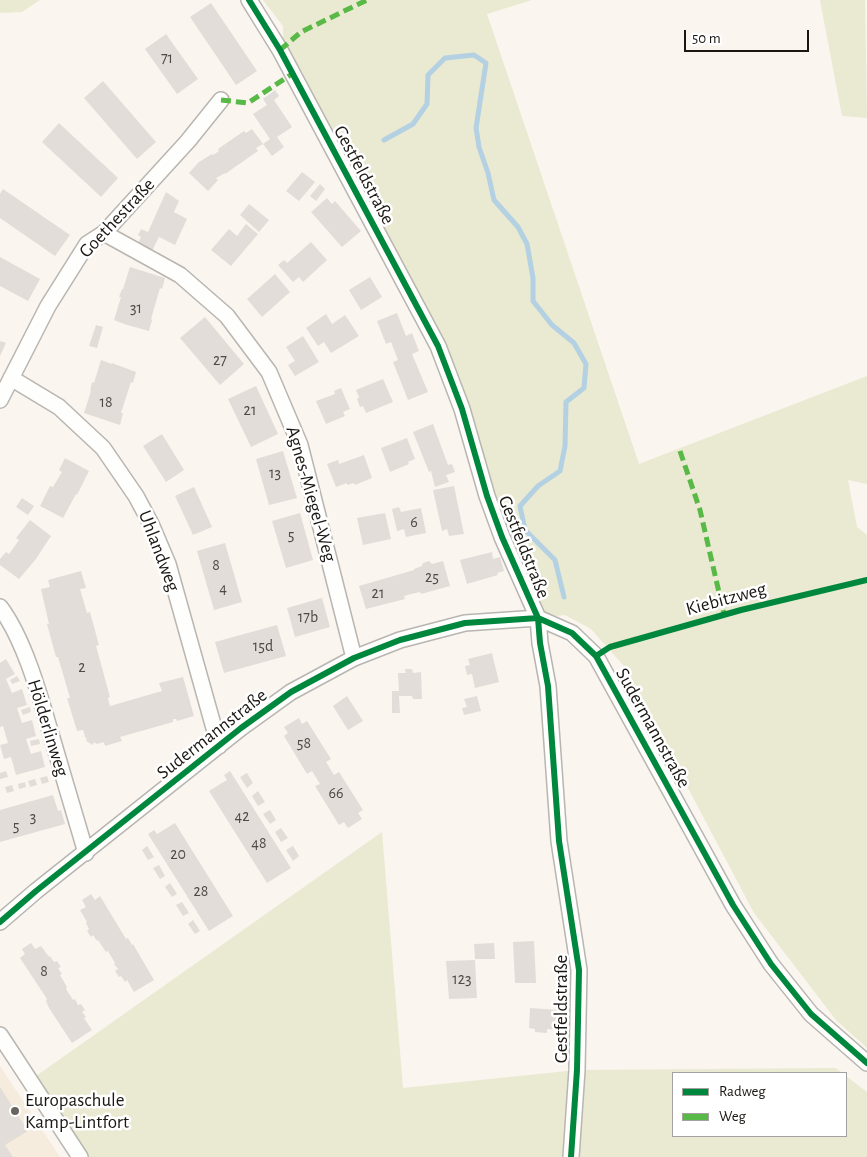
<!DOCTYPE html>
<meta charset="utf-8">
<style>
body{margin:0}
#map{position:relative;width:867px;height:1157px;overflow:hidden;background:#faf5ef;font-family:"Alegreya Sans",sans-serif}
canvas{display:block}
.legend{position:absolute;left:672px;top:1072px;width:175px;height:65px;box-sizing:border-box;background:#fff;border:1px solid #a3a2a0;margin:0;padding:6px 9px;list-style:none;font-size:15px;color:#1a1612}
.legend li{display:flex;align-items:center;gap:10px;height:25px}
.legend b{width:25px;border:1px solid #a3a2a0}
.scale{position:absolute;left:684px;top:30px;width:125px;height:22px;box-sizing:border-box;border:2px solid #1a1612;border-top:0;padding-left:6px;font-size:15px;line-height:18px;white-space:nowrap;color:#1a1612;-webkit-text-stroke:4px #fff;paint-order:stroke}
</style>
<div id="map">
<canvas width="867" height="1157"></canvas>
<ul class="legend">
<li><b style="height:6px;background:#00873e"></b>Radweg</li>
<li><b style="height:6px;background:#58b947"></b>Weg</li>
</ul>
<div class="scale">50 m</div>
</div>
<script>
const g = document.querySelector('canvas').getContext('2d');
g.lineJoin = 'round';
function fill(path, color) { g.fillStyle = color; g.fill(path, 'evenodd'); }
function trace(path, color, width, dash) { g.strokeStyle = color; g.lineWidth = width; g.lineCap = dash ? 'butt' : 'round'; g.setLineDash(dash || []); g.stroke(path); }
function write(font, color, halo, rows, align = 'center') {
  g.font = font + ' "Alegreya Sans",sans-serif'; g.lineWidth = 5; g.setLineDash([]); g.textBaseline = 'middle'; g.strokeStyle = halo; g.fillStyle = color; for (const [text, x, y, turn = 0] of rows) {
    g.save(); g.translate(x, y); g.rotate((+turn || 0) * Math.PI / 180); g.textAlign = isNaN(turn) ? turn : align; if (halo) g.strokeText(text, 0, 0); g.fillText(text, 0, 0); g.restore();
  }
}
const built = new Path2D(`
 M0,1066L60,1157H0Z`);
const green = new Path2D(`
 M0,0H40L22,12L0,13Z
 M263,0H532L487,14L639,464L867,376V484L848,480L857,527L867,535V1048L836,1020L754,913L623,665L591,629L565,615L538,618L462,409L353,184L302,71L283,53V26Z
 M820,0H865L867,118L842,116Z
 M382,832L403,1088L577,1070L835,1068L843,1073H673V1136H846V1076L867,1092V1157H80L29,1081Z`);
const stream = new Path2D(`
 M384,140L413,124L427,104L428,75L445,58L474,55L486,63L476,128L479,147L488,173L494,200L518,227L527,244L533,278V301L552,325L574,343L586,364L584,388L566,402L565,446L560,471L538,486L520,506L525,530L555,560L564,597`);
const building = new Path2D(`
 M211,3L257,71L236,85L190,17Z
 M166,34L198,79L177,94L145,49Z
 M103,81L156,142L137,159L84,98Z
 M275,90L279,96L274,100L292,127L277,137L284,147L272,156L263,144L270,139L253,114L267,105L263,99Z
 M59,123L118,178L101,197L42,142Z
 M252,129L263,144L256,148L258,151L225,174V173L216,178L218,180L208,191L189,173L199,162L212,154L213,155L219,151L218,149L244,131L246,133Z
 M302,172L315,182L299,201L286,191Z
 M320,184L325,189L316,201L310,196Z
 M3,189L70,235L55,256L0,218V194Z
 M166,192L179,201L174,212L187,219L175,245L159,237L152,251L138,243L141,237L138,235L141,229L148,232Z
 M327,198L332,204L335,201L361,231L342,247L311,212Z
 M249,204L269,220L259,232L240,215Z
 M246,224L258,234L231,266L211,250L229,229L237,236Z
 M311,242L327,260L303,282L299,277L293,282L278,265L284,260L287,263Z
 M0,257L40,279L28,301L0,286Z
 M130,267L165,278L162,289L160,288L151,319L152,320L149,331L124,324L114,320L121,297H119L122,289H123Z
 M275,274L290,292L262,317L247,299Z
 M370,277L382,297L361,310L349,290Z
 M397,313L406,336L412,333L419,351L412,354L428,392L408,400L393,362L398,360L391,342L386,344L377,321Z
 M326,314L332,324L345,315L359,336L331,353L324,342L318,346L306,328Z
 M205,317L244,364L220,385L180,338Z
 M96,325L103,327L97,348L89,346Z
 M303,336L319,362L295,376L288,365L295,361L286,347Z
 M1,341L6,343L0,356V342Z
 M101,360L112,364V363L136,372L133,383L131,382L121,413H123L120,425L84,413L91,391H90L92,382L94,383Z
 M383,379L393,402L366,413L363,406L360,407L357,399L359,397L356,390Z
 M256,386L278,434L251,447L228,399Z
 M341,388L350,409L343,412L345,416L326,424L316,401L335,394L334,391Z
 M433,424L448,465L452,464L455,472L446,475L449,482L435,487L431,471L429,472L413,432Z
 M162,434L184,470L166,482L143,446Z
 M407,438L415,459L408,462L409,464L390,472L381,448Z
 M283,451L297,498L269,505L256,459Z
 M364,455L372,478L355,485L354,483L347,485V483L336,487L327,464L338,460L339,464Z
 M65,458L89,471L77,495L76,494L63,518L40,506L50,486L53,487L62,472L59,470Z
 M454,486L464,534L449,536L447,529L442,531L433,490Z
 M194,487L212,527L193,535L175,496Z
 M22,498L34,506L28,515L16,507Z
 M399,507L401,512L421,508L426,533L406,537L404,529L397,531L392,509Z
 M300,513L313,560L286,568L272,521Z
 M385,513L391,539L363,545L357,518Z
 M30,520L51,536L36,559L19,579L0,565V559L6,552L9,554L19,540L16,538Z
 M225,543L242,602L214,610L197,551Z
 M492,552L493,559L500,557L504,571L497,573L498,575L467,584L460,560Z
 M429,561L432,564L443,561L450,586L421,594L420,592L411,594L404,596L405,599L366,609L359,586L414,570V569L422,566L423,563Z
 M81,571L86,588L80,589L87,613L90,612L99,645L96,646L110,697L108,698L110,706L162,691L159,683L183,677L194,716L177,721L176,719H173V722L120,737L122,741L105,746L104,742L97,744L94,742L93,745L86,741L87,739L85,737L83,730L77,731L67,698H70L58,657H56L47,624H49L41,589L50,587L48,580Z
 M322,598L330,627L295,637L287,608Z
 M277,625L286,656L224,673L215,642Z
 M492,653L499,682L475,688L472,674L467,675L465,666L470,665L468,659Z
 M6,659L15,674L6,679L12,693L22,689L27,705L17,708L22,723L32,720L36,736L26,739L31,754L41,751L45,767L16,775L11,757L4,759L0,745L8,743L3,726L0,727V663Z
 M405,669H412L413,673L421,672L422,699H413L412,696H399L400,713H392V691H399L398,673H406Z
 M17,676L20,681L12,684L10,680Z
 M347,696L363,721L348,730L333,706Z
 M477,696L481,711L464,715L462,708L467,707L464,699Z
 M30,707L31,712L23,715L21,710Z
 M299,718L302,724L307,721L331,759L326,762L334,775L339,772L363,810L358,813L362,819L348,828L344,822L339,825L315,786L320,784L312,771L307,774L284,736L288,733L284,727Z
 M39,739L40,744L31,746L30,741Z
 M6,771L8,777L0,779V773Z
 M230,771L291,868L267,883L209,791L227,780L224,775Z
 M247,773L253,783L247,788L240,777Z
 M47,776L49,782L42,784L40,778Z
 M35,779L37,785L30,787L28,781Z
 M25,782L26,787L19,789L18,784Z
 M12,785L14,791L7,793L5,787Z
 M258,791L265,802L258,806L252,796Z
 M53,795L58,811L61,810L65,824L0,842V810Z
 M270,810L276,820L270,824L263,814Z
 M175,823L233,916L209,931L148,834L154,830L157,834Z
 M281,828L288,838L281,842L275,832Z
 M147,846L154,857L148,860L142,850Z
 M293,846L299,856L293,861L286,850Z
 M159,865L165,876L160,879L153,868Z
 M170,883L177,894L172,897L165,887Z
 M91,894L95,900L100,896L126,939L128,938L132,945L133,944L154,980L134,992L127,980L125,982L121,976L119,977L115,971L118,969L114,964L115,963L108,951L106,952L98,940L97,941L93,935L91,937L87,931L89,929L86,923L87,922L80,910L86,907L82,900Z
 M182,902L189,913L183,916L176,905Z
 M193,920L200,931L195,934L188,924Z
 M534,941L536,983H515L513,942Z
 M31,943L35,949L41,946L49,957L50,956L54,962L57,961L61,967L58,968L62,974L60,975L67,987L66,989L73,1000L75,999L78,1005L81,1004L85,1010L82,1012L86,1017L84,1018L92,1030L72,1043L49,1008L46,1001L47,999L20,958L25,954L22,949Z
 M494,943L495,959H475L474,944Z
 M475,960L477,998L449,999L446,961Z
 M530,1008L560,1010L559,1030L547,1029V1033L535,1032V1029L529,1028Z
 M0,1087L28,1131L5,1145L13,1157H0Z`);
const street = new Path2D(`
 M249,0L280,50L438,346L462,409L487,496L502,537L538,618L540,643L548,686L559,841L579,970L577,1070L571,1157
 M104,233L180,275L227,316L269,372L300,445L354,658
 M11,378L59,407L103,448L136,496L151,524L168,564L219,746
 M0,400L48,306L87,244L104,233L188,141L221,100
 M0,607C24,639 39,693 50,731C62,772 74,812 86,853
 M0,922L36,891L241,728L291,692L354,658L400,640L465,623L538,618L572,633L596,656L733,905L771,964L811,1014L867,1063
 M0,1035L80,1157`);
const quiet = new Path2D(`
 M280,50L301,32L367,0
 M221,100L248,103L292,74
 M680,451L700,510L724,614`);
const cycleway = new Path2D(`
 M249,0L280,50L438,346L462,409L487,496L502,537L538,618L540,643L548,686L559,841L579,970L577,1070L571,1157
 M596,656L610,647L741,610L867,580
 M0,922L36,891L241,728L291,692L354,658L400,640L465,623L538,618L572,633L596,656L733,905L771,964L811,1014L867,1063`);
const markers = [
 [15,1111,5,"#68645f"]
];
const numberNames = [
 ["71",167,58],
 ["31",136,308],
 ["27",220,360],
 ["18",106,402],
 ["21",250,410],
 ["13",275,473],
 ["6",414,522],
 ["5",291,535],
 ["8",216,565],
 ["25",432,577],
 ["4",223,588],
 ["21",378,593],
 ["17b",308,617],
 ["15d",263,646],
 ["2",82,667],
 ["58",304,743],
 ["66",336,793],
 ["42",242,816],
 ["3",33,817],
 ["5",16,826],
 ["48",259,843],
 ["20",178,854],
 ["28",201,891],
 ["8",44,971],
 ["123",462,979]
];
const streetNames = [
 ["Gestfeldstraße",364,175,62],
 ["Goethestraße",117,218,-47],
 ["Agnes-Miegel-Weg",311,494,74],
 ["Gestfeldstraße",524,547,68],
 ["Uhlandweg",159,551,69],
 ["Kiebitzweg",726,599,-15],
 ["Hölderlinweg",48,728,73],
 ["Sudermannstraße",653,728,61],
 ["Sudermannstraße",212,734,-38],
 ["Gestfeldstraße",561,1009,-90]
];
const poiNames = [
 ["Europaschule",25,1100],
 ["Kamp-Lintfort",25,1122]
];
fill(built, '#f6ecde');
fill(green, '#eae9d1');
trace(stream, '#b3d1e2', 5);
fill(building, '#e3ddd9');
trace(street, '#b9b5b0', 18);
trace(street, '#fefefd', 15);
trace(quiet, '#58b947', 5, [10, 5]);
trace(cycleway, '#00873e', 6);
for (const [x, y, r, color] of markers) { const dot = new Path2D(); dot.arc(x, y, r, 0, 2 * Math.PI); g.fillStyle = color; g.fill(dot); trace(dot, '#fff', 2); }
write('16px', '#4d4945', null, numberNames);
write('19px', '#1a1612', '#fff', streetNames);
write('19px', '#1a1612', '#fff', poiNames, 'left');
</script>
